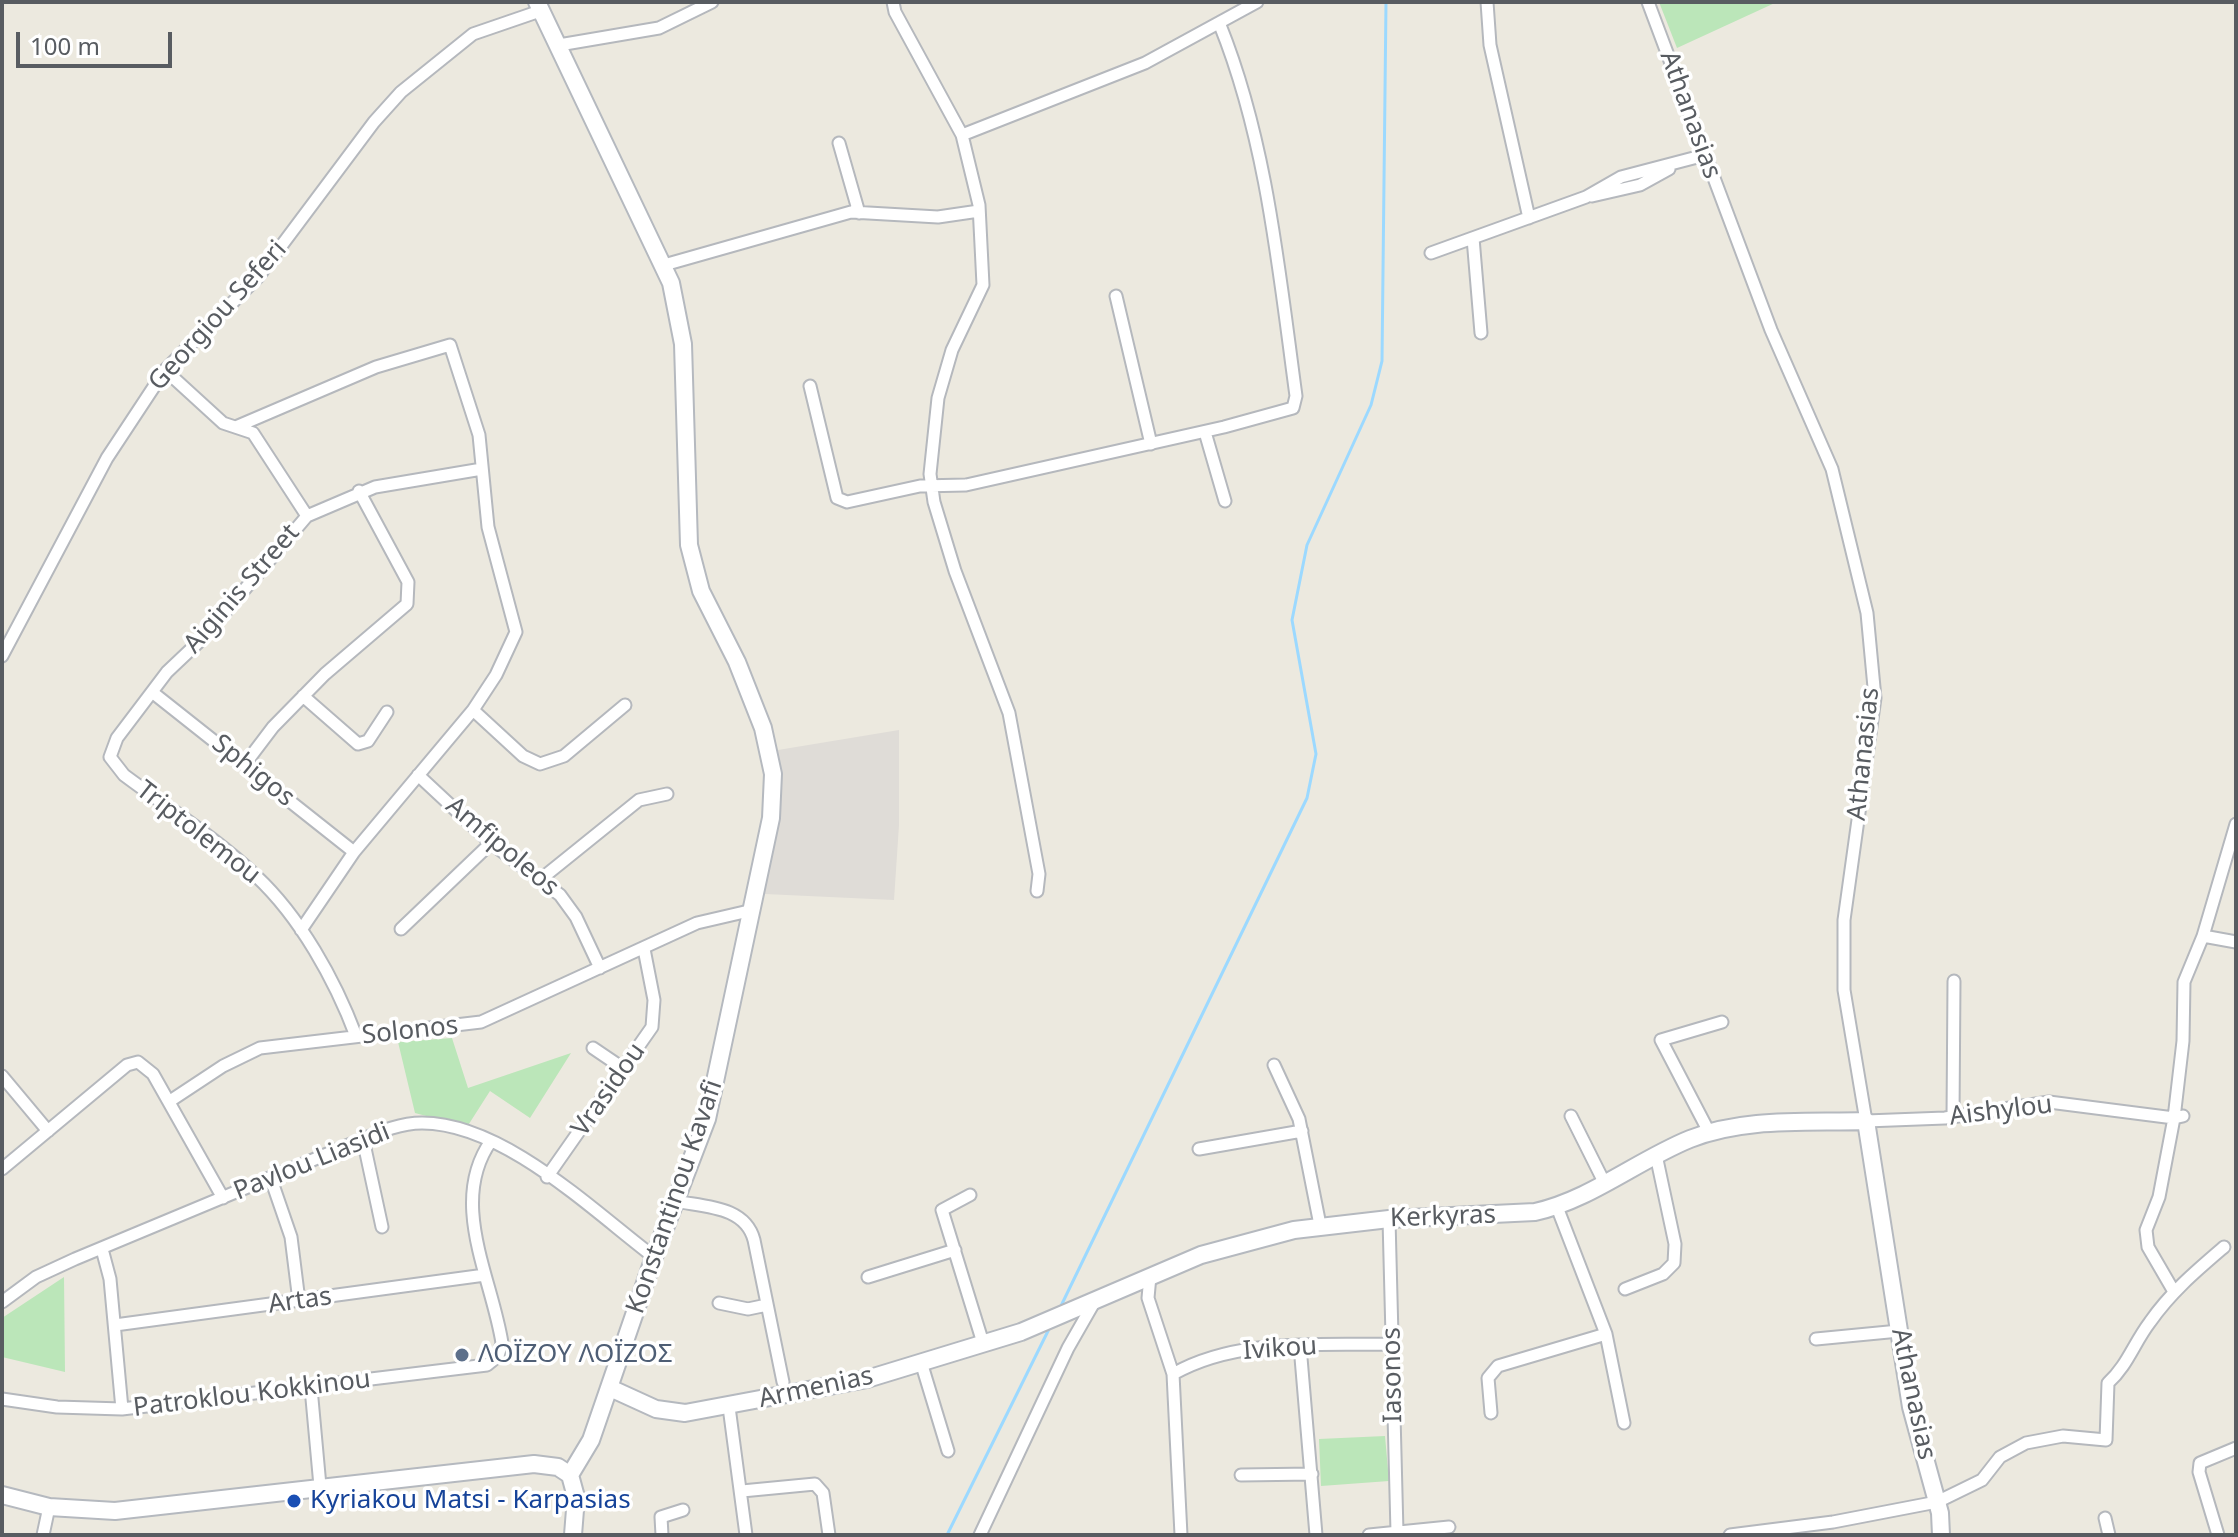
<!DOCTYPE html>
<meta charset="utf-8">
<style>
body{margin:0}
#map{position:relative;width:2238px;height:1537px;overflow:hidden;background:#ece9df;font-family:"Noto Sans",sans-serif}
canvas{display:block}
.frame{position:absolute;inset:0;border:4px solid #585c61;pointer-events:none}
.scale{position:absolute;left:16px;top:32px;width:156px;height:36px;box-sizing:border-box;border:4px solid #585c61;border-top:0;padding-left:10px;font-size:24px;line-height:28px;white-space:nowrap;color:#585c61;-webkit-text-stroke:6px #fff;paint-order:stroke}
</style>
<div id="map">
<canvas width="2238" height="1537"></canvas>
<div class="frame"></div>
<div class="scale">100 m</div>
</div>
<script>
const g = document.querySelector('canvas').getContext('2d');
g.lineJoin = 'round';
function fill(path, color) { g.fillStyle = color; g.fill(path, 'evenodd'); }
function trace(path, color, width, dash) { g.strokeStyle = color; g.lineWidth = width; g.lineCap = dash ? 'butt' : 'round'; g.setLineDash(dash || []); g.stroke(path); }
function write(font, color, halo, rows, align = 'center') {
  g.font = font + ' "Noto Sans",sans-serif'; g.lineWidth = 7; g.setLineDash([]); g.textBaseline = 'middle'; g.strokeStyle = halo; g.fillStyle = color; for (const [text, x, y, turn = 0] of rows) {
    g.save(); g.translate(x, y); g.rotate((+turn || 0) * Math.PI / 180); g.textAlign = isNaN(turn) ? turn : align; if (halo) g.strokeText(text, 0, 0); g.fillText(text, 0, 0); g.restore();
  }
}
const industrial = new Path2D(`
 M899,730V825L894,900L765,894L778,750Z`);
const green = new Path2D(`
 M1659,2H1777L1677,48Z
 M452,1038L468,1088L571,1053L530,1118L490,1091L467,1127L415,1113L398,1042Z
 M64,1277L65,1372L2,1357V1318Z
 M1385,1436L1389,1481L1321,1486L1319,1439Z`);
const stream = new Path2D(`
 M1059,1310L1307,798L1316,754L1292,620L1307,545L1371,405L1382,361L1386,2
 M947,1535L1050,1327`);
const street = new Path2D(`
 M893,2L895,12L962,135L979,205L983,285L952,350L938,398L930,474L934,502L955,571L1009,713L1039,874L1037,891
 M1487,2L1490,45L1529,218
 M1648,2L1771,330L1832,469L1867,613L1875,698L1844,920V990L1866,1121L1945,1118L2049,1102L2174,1118L2183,1116
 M559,45L659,28L712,2
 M962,135L1145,63L1257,2
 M839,143L859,213
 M1592,196L1640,185L1669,169
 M1473,238L1481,333
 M1431,253L1586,197L1621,177L1705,155
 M664,265L851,212L938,217L979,211
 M1116,296L1151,444
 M165,370L223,423L253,433L307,516
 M810,386L837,498L847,502L920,486L966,485L1224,427L1293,408L1296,396C1279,272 1267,142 1220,25
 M238,426L376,367L450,345L479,435L488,527L516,632L496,675L473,710L354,852L301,930
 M1205,432L1225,501
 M2,656L107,458L165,370L258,277L374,122L401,92L473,34L540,11
 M152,692L354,852
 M303,696L358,744L368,741L387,712
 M473,710L523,756L540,764L564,756L625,705
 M245,764L273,727L325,674L407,604L408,582L359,491
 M418,775L491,843L560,895L576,917L600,968
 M541,879L639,800L667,794
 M401,929L491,843
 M2203,936L2236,942
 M356,1036C335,980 300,917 256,876C216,838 168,808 124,775L110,757L117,738L167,672L205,636L307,516L375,487L482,469
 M593,1048L624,1069
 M1274,1065L1299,1119L1320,1225
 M2,1076L48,1131
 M170,1101L223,1066L260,1048L481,1022L697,923L753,910
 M1571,1116L1604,1182
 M1953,1117L1954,981
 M1709,1132L1661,1040L1722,1022
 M363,1139L382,1227
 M1199,1149L1302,1131
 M2,1169L127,1065L138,1062L153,1074L223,1198
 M547,1177L652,1027L654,1000L644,949
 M271,1179L291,1237L299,1301
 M970,1195L942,1210L983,1343
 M675,1201C705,1207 745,1206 754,1240L783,1382
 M1557,1207L1606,1334L1624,1423
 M1389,1219L1397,1532
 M102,1249L110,1279L122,1409
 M1150,1276L1148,1298L1173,1374L1181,1535
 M868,1277L955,1250
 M1625,1289L1663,1274L1674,1263L1675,1244L1656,1155
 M2173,1290L2148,1247L2146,1230L2159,1197L2174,1118L2183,1041L2184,982L2203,936L2236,824
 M2,1302L36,1277L75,1259L363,1139C382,1131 401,1123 422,1123C503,1123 592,1210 654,1257
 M719,1303L748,1309L767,1305
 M115,1325L485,1275
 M1816,1339L1899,1331
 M1300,1346L1316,1535
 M921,1362L948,1451
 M1173,1374C1238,1337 1320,1346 1392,1344
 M311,1388L320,1486
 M2,1399L57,1407L122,1409L487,1365L498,1356L502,1343C492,1278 448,1202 491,1141
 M729,1407L746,1535
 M1491,1413L1488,1378L1498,1366L1606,1334
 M1241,1475L1312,1474
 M742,1491L815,1484L823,1493L829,1535
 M2105,1518L2109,1535
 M43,1535L49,1507
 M662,1535L661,1517L683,1510
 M980,1535L1068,1348L1096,1299
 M1369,1535L1449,1527
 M1730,1535L1833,1522L1937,1502L1982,1480L2000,1457L2026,1443L2063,1436L2106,1440L2108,1383C2127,1366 2134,1343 2150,1322C2171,1292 2196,1271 2224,1247
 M2218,1535L2199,1472L2200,1463L2236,1448`);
const secondary = new Path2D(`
 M537,2L671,283L683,344L689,545L701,591L737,662L763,728L773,774L771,818L707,1119L654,1257L591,1440L570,1475
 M610,1388L656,1409L685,1413L867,1379L1021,1332L1201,1255L1294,1230L1389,1219L1535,1212C1590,1200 1638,1160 1690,1139C1744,1117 1809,1123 1866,1121L1911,1407L1940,1513L1941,1535
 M570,1475L576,1497L573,1535
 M2,1495L49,1507L115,1511L534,1464L558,1467L570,1475`);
const markers = [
 [462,1355,8,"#5c6f8a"],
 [294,1501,8,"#1a4fb4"]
];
const streetNames = [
 ["Athanasias",1690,115,70],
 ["Georgiou Seferi",218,316,-48],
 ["Aiginis Street",242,589,-49],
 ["Athanasias",1864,754,-84],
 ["Sphigos",253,771,39],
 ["Triptolemou",198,833,38],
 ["Amfipoleos",502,847,40],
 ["Solonos",410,1031,-6],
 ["Vrasidou",609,1090,-55],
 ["Aishylou",2001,1111,-7],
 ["Pavlou Liasidi",312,1162,-22],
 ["Konstantinou Kavafi",675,1197,-71],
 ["Kerkyras",1443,1217,-2],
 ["Artas",300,1301,-8],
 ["Ivikou",1280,1349,-4],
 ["Iasonos",1393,1375,-91],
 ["Armenias",816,1388,-12],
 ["Patroklou Kokkinou",252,1394,-7],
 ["Athanasias",1913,1394,78]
];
const serviceNames = [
 ["ΛΟΪΖΟΥ ΛΟΪΖΟΣ",478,1355]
];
const transitNames = [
 ["Kyriakou Matsi - Karpasias",310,1501]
];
fill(industrial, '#dfdcd7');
fill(green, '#bbe6b9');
trace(stream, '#9cd9ff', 3);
trace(street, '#b5b8bd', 15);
trace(secondary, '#b5b9bf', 20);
trace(street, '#fff', 11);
trace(secondary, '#fff', 16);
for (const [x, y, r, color] of markers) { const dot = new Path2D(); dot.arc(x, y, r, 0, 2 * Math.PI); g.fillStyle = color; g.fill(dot); trace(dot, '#fff', 3); }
write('26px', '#585c61', '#fff', streetNames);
write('26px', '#4e5e75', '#fff', serviceNames, 'left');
write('26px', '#164399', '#fff', transitNames, 'left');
</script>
